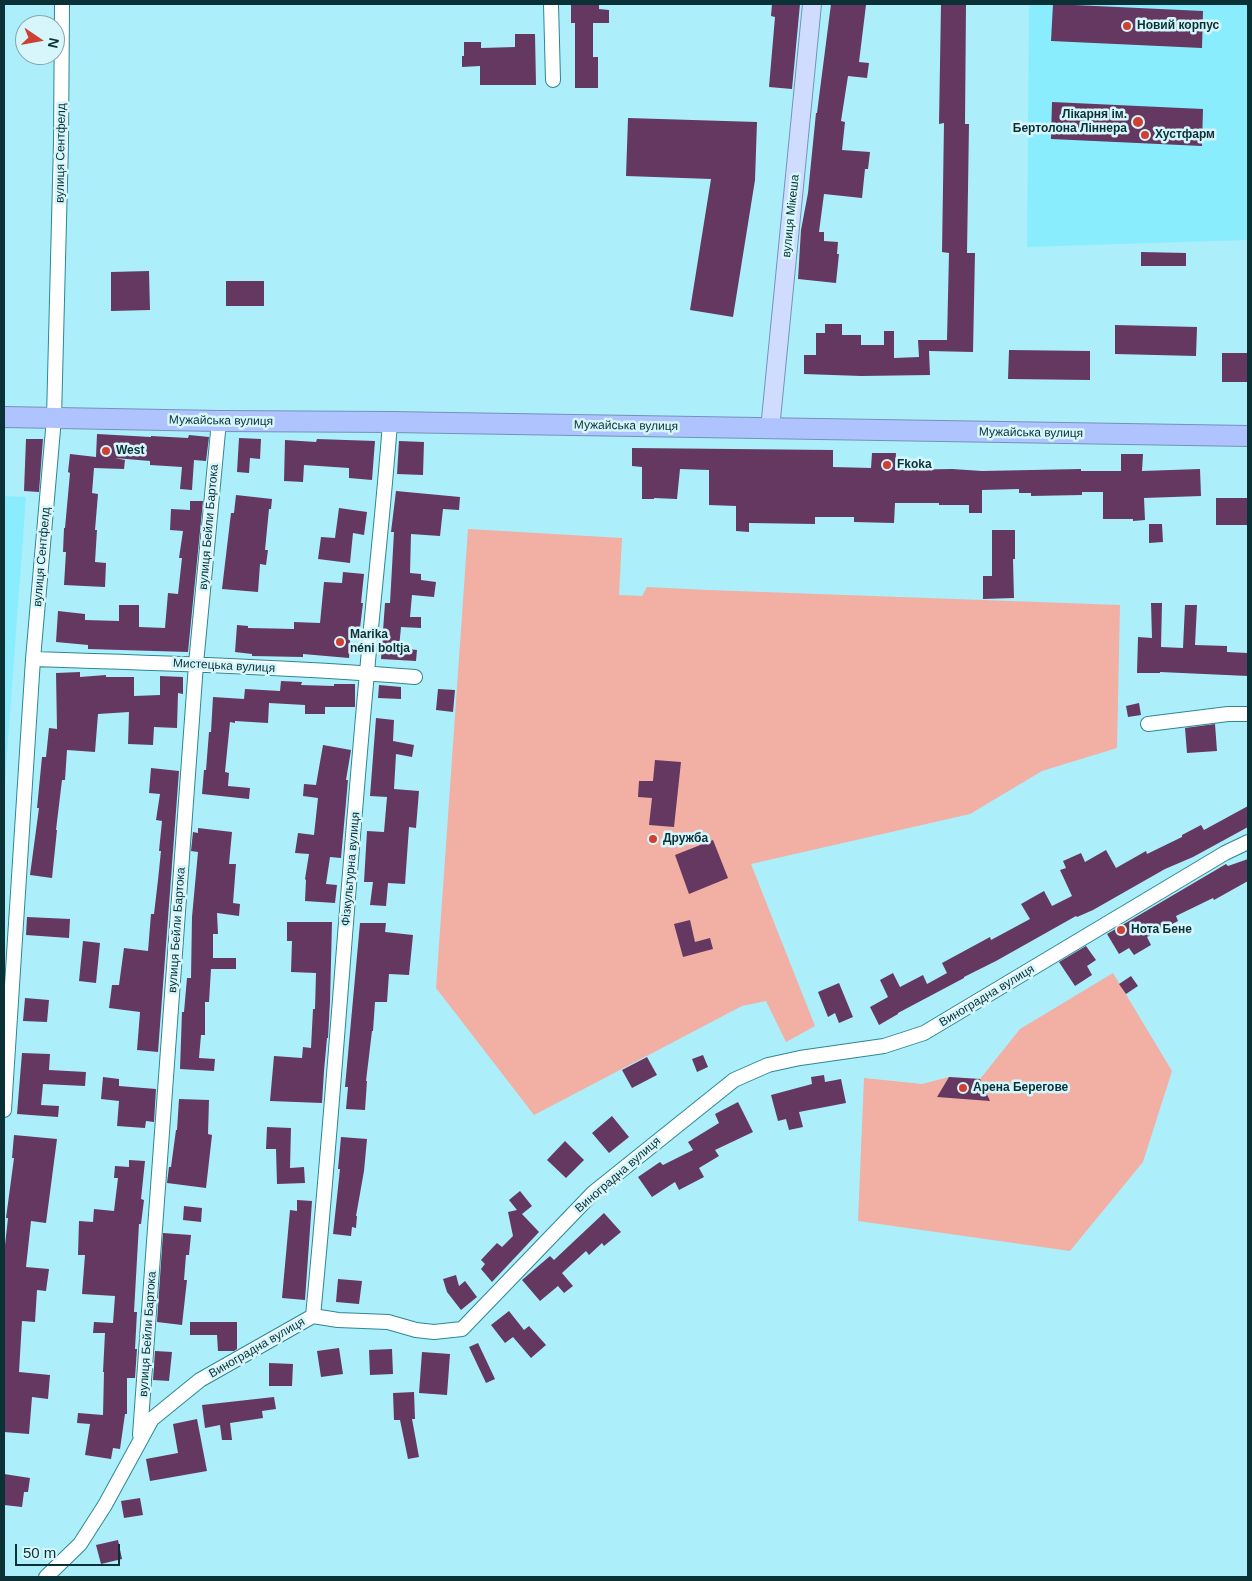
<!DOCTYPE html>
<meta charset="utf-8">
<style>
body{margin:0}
#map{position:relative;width:1252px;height:1581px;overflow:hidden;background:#aceffb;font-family:Helvetica,sans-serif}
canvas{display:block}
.frame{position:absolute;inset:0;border:5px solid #0a3136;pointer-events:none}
.north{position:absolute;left:15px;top:15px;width:50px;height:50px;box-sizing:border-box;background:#d6f6fc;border:1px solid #84a7ad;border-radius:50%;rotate:102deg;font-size:14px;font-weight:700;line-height:20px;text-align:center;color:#0a3136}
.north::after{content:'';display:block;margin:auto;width:18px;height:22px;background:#ce4132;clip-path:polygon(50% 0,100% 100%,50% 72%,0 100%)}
.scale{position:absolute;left:15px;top:1544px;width:105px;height:22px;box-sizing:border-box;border:2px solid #0a3136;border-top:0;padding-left:6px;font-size:15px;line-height:18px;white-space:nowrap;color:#0a3136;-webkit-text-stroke:4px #d6f6fc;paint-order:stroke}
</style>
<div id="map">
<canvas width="1252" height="1581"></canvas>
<div class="frame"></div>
<div class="north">N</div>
<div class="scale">50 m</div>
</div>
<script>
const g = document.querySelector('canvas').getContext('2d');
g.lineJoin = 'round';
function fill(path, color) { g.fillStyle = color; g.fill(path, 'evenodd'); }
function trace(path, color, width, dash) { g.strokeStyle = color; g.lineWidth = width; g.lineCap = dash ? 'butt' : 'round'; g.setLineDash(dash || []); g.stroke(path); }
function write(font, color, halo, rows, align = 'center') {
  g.font = font + ' Helvetica,sans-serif'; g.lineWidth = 5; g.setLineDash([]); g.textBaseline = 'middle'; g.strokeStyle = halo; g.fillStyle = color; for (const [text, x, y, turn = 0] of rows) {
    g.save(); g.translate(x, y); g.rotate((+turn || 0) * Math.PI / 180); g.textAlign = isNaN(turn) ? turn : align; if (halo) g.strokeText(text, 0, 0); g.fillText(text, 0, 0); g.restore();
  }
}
const built = new Path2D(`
 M1029,4H1248V240L1027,247Z
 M4,496L26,497L4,795Z`);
const green = new Path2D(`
 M468,529L622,538L619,595L642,596L647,587L708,590L1120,605L1117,748L1042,771L970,814L751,864L815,1026L786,1042L766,1001L742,1006L534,1115L436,988Z
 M1113,973L1172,1071L1143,1162L1070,1251L858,1221L864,1078L922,1084L949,1077L980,1079L1020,1029Z`);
const building = new Path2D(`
 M571,4H599V9L609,10V23H593V57H598V88H575V23H571Z
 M772,4H800L792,89L769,87L775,17L771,16Z
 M831,4L866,5L859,62L869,63L867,78L848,76L841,121L845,122L842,150L870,152L868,169H865L862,198L824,194L819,232H824V241L838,242L837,254H839L836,283L798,279L801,230L808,193L816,113H817Z
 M941,4H966L965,124H969L967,253H975L973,352L929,351L930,375L861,376L804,374V355H816V333H825V324H842V335H861V345H884V331H894V358L919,357L918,340H947L949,253L942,252L944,123L939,124Z
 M1053,4L1203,11L1202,48L1051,41Z
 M515,34H535L536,85H480V66L462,67V56H464V42H481V48L515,47Z
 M1052,102L1203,109L1202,146L1051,139Z
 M628,118L757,122L755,180L733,317L690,310L711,179L626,176Z
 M1141,252L1186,253V266H1141Z
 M149,271L150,310L111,311V272Z
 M226,281H264V306H226Z
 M1115,325L1197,327L1196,356L1115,354Z
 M1009,350L1090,351V380L1008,379Z
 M1222,353H1248V382H1222Z
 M97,434L151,437V436L188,438L189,435L209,437L206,461L194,460L192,490L180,489L182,467L150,465V461L115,458L125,460L124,469L94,468L92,493L98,494L95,530H97L95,562L106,563L105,587L64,585L66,552H63L64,528H65L70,473L68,472L70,454L96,457Z
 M239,438L261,439L260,459L250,458L249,473L237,472Z
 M26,439H43L39,492L24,491Z
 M317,439L375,441L372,480L349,478V468L304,465L303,482L284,481L285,440L316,442Z
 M399,441L424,442L423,475L397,474Z
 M632,448L833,450V467L871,468L872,453H896L895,470L952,469L982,471L1081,469V471H1121V454H1143L1142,471L1200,469L1201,496L1144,498L1145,520L1133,521V519H1103V492H1082V495L1031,496V493H1019V489L982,490V513H969V505H939V503H895L894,523L854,522V517H815V524L749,523V532L736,531V506L709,505V470L680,469L677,499L654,498V499H642V467L632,466Z
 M396,491L460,497L459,510L443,509L440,536L411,534L410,573L421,574V580L436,582L434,597L412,595L410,617H421V628L401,627L399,648L417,650L416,661L381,659L385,603H390L394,532H391Z
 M236,495L272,499L271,509H269L265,550H268L266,565L260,564L258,592L222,589L231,513H234Z
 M1216,498H1248V525H1216Z
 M190,501H203L188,652L88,649V645L56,642L58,611L85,614V620L119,621V605H139V627L165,628L168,593L178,594L182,558H179L183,531L170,530L171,509L190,510Z
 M339,508L367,512L364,535L353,533L350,563L318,559L321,537L335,538Z
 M1149,524H1162L1163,542L1149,543Z
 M992,530H1015V559H1013L1014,598L983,599V576H992Z
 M343,572L364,574L361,603H363L360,628L351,626L349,658L303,654V657L252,656V654L235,652L237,625L248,626V628L294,629V622L320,623L324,582L342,583Z
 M1151,603H1162L1161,647L1183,648L1185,605H1197L1195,645L1227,646V652L1248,653V676L1160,672V673H1137L1138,637L1152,638Z
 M80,672V677L106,675V677H134V696L160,695V676L183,677V694L178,693L177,728L154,727L153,745L128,744L129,712L98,714L95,752L67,750L65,780H62L56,830H57L52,878L30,875L39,808H37L42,757H46L49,728L57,729L56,673Z
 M281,681L302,682L301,685L334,686V684H355V707H325V714H305V705L269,703L268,723L235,721V723L230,722L225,772L229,773L228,786L250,788L249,799L202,794L204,770H206L209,732H211L213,697L244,699L245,689L280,691Z
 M379,685L401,687V699L378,698Z
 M438,689L455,690L453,712L436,710Z
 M1139,703L1141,715L1128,717L1126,706Z
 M376,718L394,720L393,741L414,745L412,757L396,754L394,789L419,791L416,828L409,827L405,884L388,883L386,906L370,905L373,882H364L367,831L384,832L387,797L370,796Z
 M1215,724L1217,751L1187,753L1185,728Z
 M323,745L351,750L346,780H348L341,858L330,857L326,884L337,885L335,903L305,901L306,880L305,879L309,854L295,853L298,833L314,835L318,798L303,796L304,784L316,785Z
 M655,760L681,762L674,827L649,825L652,798L638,797L639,781H653Z
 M151,768L179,771L158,1052L137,1050L140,1012L109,1008L112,985H119L124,948L148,951L151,914H154L158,880L161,851H159L162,821L156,820L160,794L149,793Z
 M1248,806V827L1193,857L1165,869L1093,910L1077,917L1076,916L996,961L964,977V978L898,1013V1014L879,1025L870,1007L888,997L880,980L893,973L900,987L923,975L927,984L947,973L942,963L990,937L991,940L1030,919L1021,904L1044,891L1052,906L1072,896L1060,870L1066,868L1063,861L1081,853L1085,862L1106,850L1116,868L1146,851L1147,854L1182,837V835L1201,825L1204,830Z
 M198,828L232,832L229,864H236L233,903L240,904L239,916L217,913L218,934H213V958H236V969H211L209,1002H205V1035H201L199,1058L215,1059L214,1071L180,1069L182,1012H184L187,978H191L192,917L198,852L191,851L193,832L198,833Z
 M713,840L728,878L689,894L675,855Z
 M1248,859V881L1214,900L1213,898L1176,916L1178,921L1147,937L1151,945L1134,955L1129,948L1119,954L1107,934L1226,864L1228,866Z
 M27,917L70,919L69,938L26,935Z
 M690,920L695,942L710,938L713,949L683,957L674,924Z
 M287,922H332L330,1002L328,1038H327L324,1071L322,1103L270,1101L274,1056L302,1058L303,1047L311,1048L313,1009H315L316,973L291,972L292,941H287Z
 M360,923H386L385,932L413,935L409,975L389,974L387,1002H375L373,1031H372L366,1081H367L365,1110L346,1109L348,1087H345Z
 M83,941L100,943L96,983L79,981Z
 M1086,946L1096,960L1087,966L1092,975L1075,986L1059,962Z
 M1131,976L1138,986L1126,994L1119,984Z
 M839,983L853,1017L839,1023L835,1013L828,1017L818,992Z
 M25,998L49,1000L47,1022L23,1021Z
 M22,1053L50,1054L49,1070L86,1072L85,1086L43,1084L41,1105L59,1106L58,1117L17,1114Z
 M703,1055L708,1067L697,1072L692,1059Z
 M647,1057L657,1075L632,1088L622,1070Z
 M824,1075L825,1082L841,1079L846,1103L799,1112L803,1127L789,1130L786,1119L778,1121L771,1095L812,1084L811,1077Z
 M103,1077L119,1079V1086L156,1089L154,1122L146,1121L145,1128L117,1126L119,1101L101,1099Z
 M949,1077L980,1079L990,1101L937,1097Z
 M179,1099L209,1100L208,1134L212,1135L206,1188L167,1183L169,1167H171L176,1130H177Z
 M738,1102L753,1132L715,1150L719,1156L699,1168L704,1177L679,1190L675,1182L652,1197L638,1177L660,1162L663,1165L693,1150L688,1142L719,1123L715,1114Z
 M612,1116L629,1137L609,1153L592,1133Z
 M267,1127L291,1128L290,1168L304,1167L305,1183L277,1184L276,1149H266Z
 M14,1135L57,1139L46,1223L31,1221L26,1267L49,1269L46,1291L37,1290L35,1322L22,1321L19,1372L50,1375L48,1399L32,1397L29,1434L4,1432V1254L8,1218H6L14,1158H12Z
 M341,1137L367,1139L364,1171L356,1216H357L356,1228L352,1227L351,1236L333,1234L340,1169H338Z
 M565,1141L584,1160L566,1178L547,1160Z
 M129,1160L145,1161L141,1199L144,1200L141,1224H139L134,1312H137L135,1349H137L135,1378H127V1414H125L120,1449L113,1448L111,1459L85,1455L90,1424L77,1423L78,1413L103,1415L104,1372H103L105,1333H93L94,1322L113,1323L115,1296L82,1294L85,1255H78L79,1221L93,1222L94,1209L114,1211L118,1178H114L115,1166L129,1167Z
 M520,1191L532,1206L522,1214L539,1232L492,1282L481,1269L485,1264L481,1260L497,1243L502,1247L513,1236L508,1212L517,1210L509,1200Z
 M297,1200L312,1201L305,1300L282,1298L290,1210L297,1211Z
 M184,1206L202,1208L201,1222L183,1220Z
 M604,1213L621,1232L604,1246L602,1243L589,1255L586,1251L562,1273L573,1286L564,1293L558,1286L540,1301L522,1280L550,1256L554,1260Z
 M163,1233L191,1235L189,1255H186L184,1280H187L182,1325L157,1322Z
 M456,1275L459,1286L465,1281L477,1297L461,1310L447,1292L443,1279Z
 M338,1279L362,1281L359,1304L336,1302Z
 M509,1311L524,1330L529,1326L546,1345L531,1358L513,1337L505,1343L491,1325Z
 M190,1322H237V1349L234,1351H218L217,1335H190Z
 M478,1343L495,1379L486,1383L469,1347Z
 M339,1348L343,1374L321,1377L317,1351Z
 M392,1349L393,1374L370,1375L369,1350Z
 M155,1351L172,1352L169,1381L153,1380Z
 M422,1352L450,1354L447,1395L419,1393Z
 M269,1363L293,1364L292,1386H269Z
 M414,1392L415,1419H412L419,1457L408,1459L400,1420H394L393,1393Z
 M274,1397L276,1409L262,1411L263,1418L230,1423L232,1440H222L220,1425L205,1428L202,1405Z
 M197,1419L207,1471L150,1481L146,1459L178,1453L173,1424Z
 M4,1474L30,1478L28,1492H24L22,1507L4,1505Z
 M140,1498L143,1515L124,1518L121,1501Z
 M118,1540L122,1559L101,1564L96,1545Z`);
const minor = new Path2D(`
 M551,4L553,80
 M33,659C161,663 288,667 415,677
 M1148,724L1228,714H1248
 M4,1110L33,659L54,418L61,142L62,4
 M313,1316C334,1102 347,887 367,673C374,589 384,506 390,422
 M140,1435L196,664L219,421
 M46,1577L80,1544L105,1505L152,1419L200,1380L313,1316L338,1320L388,1322L416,1330L434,1332L462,1329L593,1193L734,1080L768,1065L800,1058L884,1046L924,1033L1225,853L1248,842`);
const major = new Path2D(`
 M770,429L812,4`);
const highway = new Path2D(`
 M4,417L219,421L390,422L1248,436`);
const markers = [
 [1127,26,5,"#ce4132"],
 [1138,122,6,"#ce4132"],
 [1145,135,5,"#ce4132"],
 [106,451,5,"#ce4132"],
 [887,465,5,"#ce4132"],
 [340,642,5,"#ce4132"],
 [653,839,5,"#ce4132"],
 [1121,930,5,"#ce4132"],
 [963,1088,5,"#ce4132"]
];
const poiNames = [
 ["Новий корпус",1137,26],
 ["Лікарня ім.",1127,115,"right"],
 ["Бертолона Ліннера",1127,129,"right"],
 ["Хустфарм",1155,135],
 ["West",116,451],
 ["Fkoka",897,465],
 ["Marika",350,635],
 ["néni boltja",350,649],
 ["Дружба",663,839],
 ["Нота Бене",1131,930],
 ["Арена Берегове",973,1088]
];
const streetNames = [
 ["вулиця Сентфелд",61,153,-89],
 ["вулиця Мікеша",791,216,-84],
 ["Мужайська вулиця",221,421,1],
 ["Мужайська вулиця",626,426,1],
 ["Мужайська вулиця",1031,433,1],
 ["вулиця Бейли Бартока",209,527,-85],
 ["вулиця Сентфелд",42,557,-85],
 ["Мистецька вулиця",224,666,3],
 ["Фізкультурна вулиця",351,869,-85],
 ["вулиця Бейли Бартока",177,930,-86],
 ["Виноградна вулиця",987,996,-31],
 ["Виноградна вулиця",618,1175,-41],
 ["вулиця Бейли Бартока",148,1334,-86],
 ["Виноградна вулиця",257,1348,-30]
];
fill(built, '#8aedfd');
fill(green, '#f2afa4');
fill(building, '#643861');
trace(minor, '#2c8794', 16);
trace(major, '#7591b8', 20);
trace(highway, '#7591b8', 22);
trace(minor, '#fff', 14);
trace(major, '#cfdcfe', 18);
trace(highway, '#afc4fe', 20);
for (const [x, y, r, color] of markers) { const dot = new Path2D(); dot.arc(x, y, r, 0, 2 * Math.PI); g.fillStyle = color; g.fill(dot); trace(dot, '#d6f6fc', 2); }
write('bold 12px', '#0a3136', '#d6f6fc', poiNames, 'left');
write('12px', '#0a3136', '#d6f6fc', streetNames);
</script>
